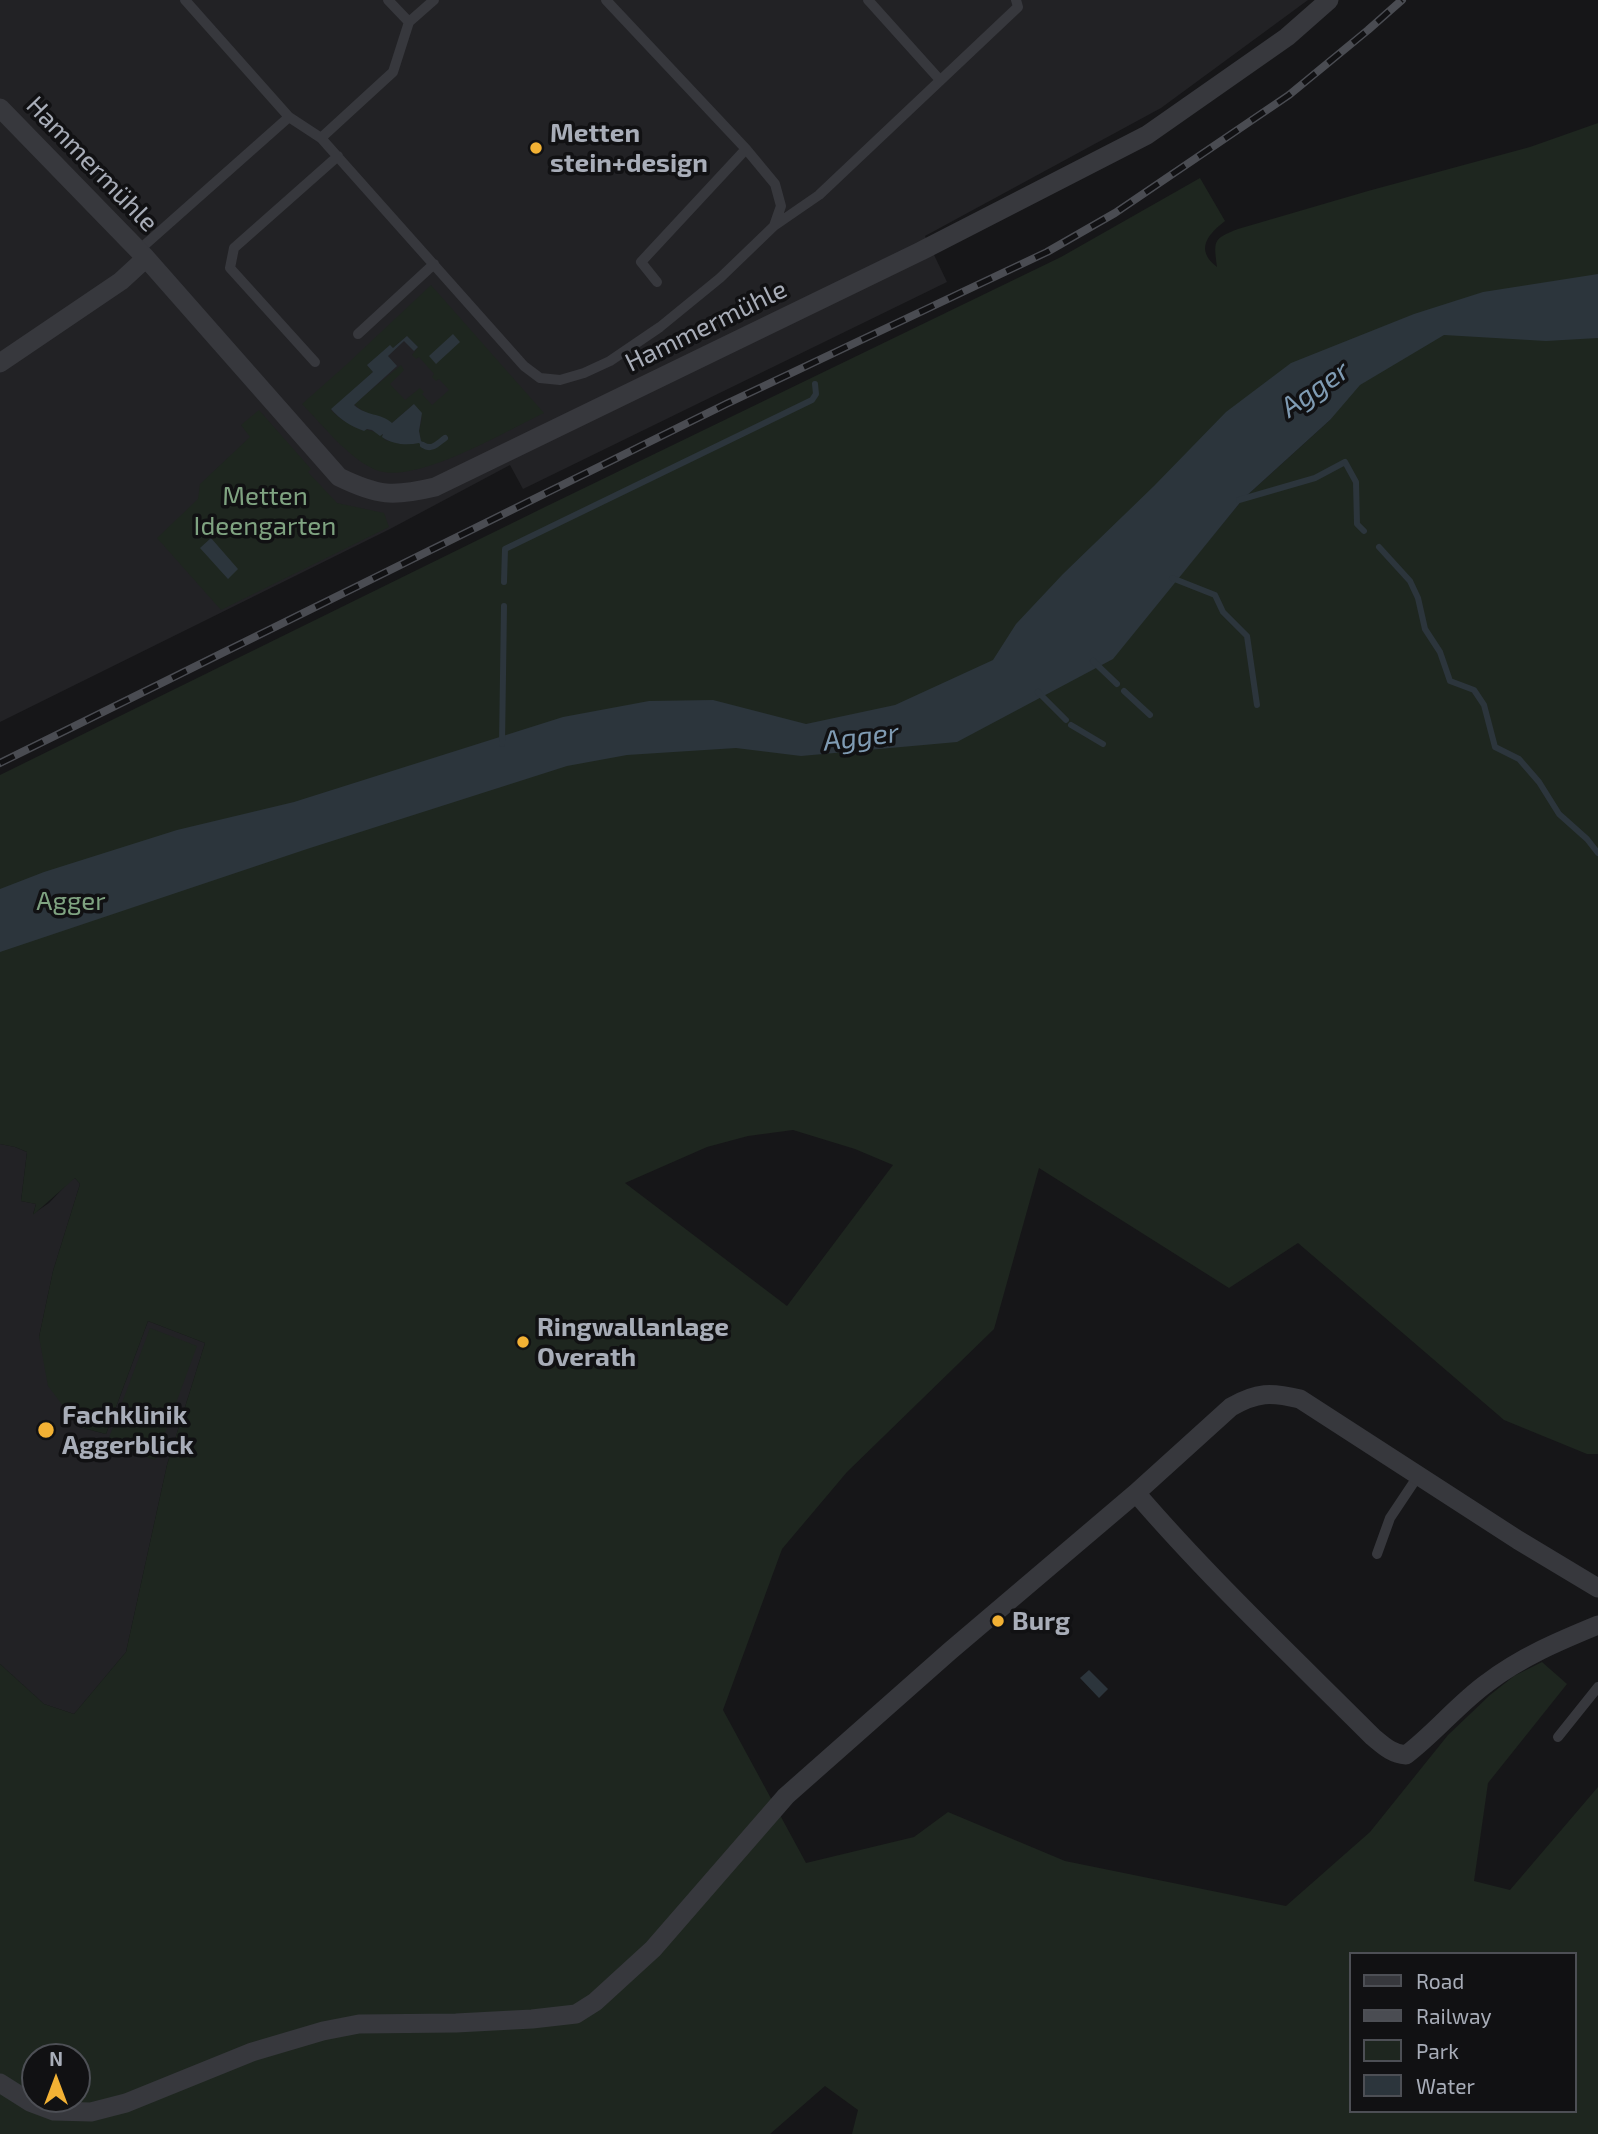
<!DOCTYPE html>
<meta charset="utf-8">
<style>
body{margin:0}
#map{position:relative;width:1598px;height:2134px;overflow:hidden;background:#161618;font-family:"Exo 2",sans-serif}
canvas{display:block}
.legend{position:absolute;left:1349px;top:1952px;width:228px;height:161px;box-sizing:border-box;background:#111113;border:2px solid #4d4f55;margin:0;padding:9px 12px;list-style:none;font-size:21px;color:#a8adb8}
.legend li{display:flex;align-items:center;gap:14px;height:35px}
.legend b{width:35px;border:2px solid #4d4f55}
.north{position:absolute;left:21px;top:2043px;width:70px;height:70px;box-sizing:border-box;background:#111113;border:2px solid #4d4f55;border-radius:50%;rotate:0deg;font-size:19px;font-weight:700;line-height:28px;text-align:center;color:#a8adb8}
.north::after{content:'';display:block;margin:auto;width:24px;height:32px;background:#f2b134;clip-path:polygon(50% 0,100% 100%,50% 72%,0 100%)}
</style>
<div id="map">
<canvas width="1598" height="2134"></canvas>
<ul class="legend">
<li><b style="height:9px;background:#37383d"></b>Road</li>
<li><b style="height:9px;background:#4a4c52"></b>Railway</li>
<li><b style="height:19px;background:#1e261f"></b>Park</li>
<li><b style="height:19px;background:#2c353c"></b>Water</li>
</ul>
<div class="north">N</div>
</div>
<script>
const g = document.querySelector('canvas').getContext('2d');
g.lineJoin = 'round';
function fill(path, color) { g.fillStyle = color; g.fill(path, 'evenodd'); }
function trace(path, color, width, dash) { g.strokeStyle = color; g.lineWidth = width; g.lineCap = dash ? 'butt' : 'round'; g.setLineDash(dash || []); g.stroke(path); }
function write(font, color, halo, rows, align = 'center') {
  g.font = font + ' "Exo 2",sans-serif'; g.lineWidth = 7; g.setLineDash([]); g.textBaseline = 'middle'; g.strokeStyle = halo; g.fillStyle = color; for (const [text, x, y, turn = 0] of rows) {
    g.save(); g.translate(x, y); g.rotate((+turn || 0) * Math.PI / 180); g.textAlign = isNaN(turn) ? turn : align; if (halo) g.strokeText(text, 0, 0); g.fillText(text, 0, 0); g.restore();
  }
}
const built = new Path2D(`
 M0,0H1308L1161,108L925,236L947,282L523,489L510,465L390,529L0,722Z
 M0,1144L15,1147L27,1152L21,1201L36,1204L33,1214L49,1203L69,1182L75,1178L80,1184L53,1271L39,1337L79,1427L106,1434L148,1321L205,1343L167,1465L126,1652L74,1714L44,1704L0,1664Z`);
const green = new Path2D(`
 M1598,123V335L1594,338H1598V1454H1587L1504,1420L1298,1243L1229,1288L1039,1168L994,1329L847,1472L782,1549L723,1710L806,1863L914,1837L948,1812L1065,1861L1286,1906L1370,1832L1448,1735L1490,1695L1514,1676L1542,1662L1567,1684L1488,1783L1474,1881L1510,1890L1598,1787V2134H852L858,2110L825,2086L770,2134H0V1664L44,1704L74,1714L126,1652L167,1465L205,1343L148,1321L106,1434L79,1427L48,1386L39,1337L53,1271L80,1184L75,1178L33,1215L36,1204L21,1201L27,1152L15,1147L0,1144V775L547,506L1061,257L1200,178L1225,221C1207,235 1195,250 1217,267C1214,241 1212,239 1238,229L1368,191L1530,147ZM1331,416L1330,420L1243,499L1187,567L1260,452ZM793,1130L855,1149L893,1165L787,1306L625,1183L707,1147L748,1136ZM1351,1954H1575V2111H1351ZM35,2057H77V2099H35Z
 M431,285L544,413C506,431 419,483 379,471C351,462 322,424 302,404L346,365ZM407,336L418,347L412,355L416,359L419,357L434,374L432,377L436,381L439,379L449,390L432,405L422,394L424,392L420,388L405,400L390,384L404,370L401,365L354,404C365,415 379,417 392,423L414,404L422,418L419,431L421,441C409,447 397,443 385,440L382,434C361,427 347,427 331,410L373,372L367,365L390,346L393,348Z
 M259,410L311,469L308,472L337,503L384,513L389,527L221,610L157,538L198,499L200,484L250,437L241,425Z
 M150,1328L197,1346L155,1460L107,1443Z`);
const water = new Path2D(`
 M1598,274V338L1546,341L1444,335L1360,385L1330,420L1243,499L1113,659L957,742L801,756L736,748L627,755L567,766L307,849L0,952V889L44,872L177,830L294,802L563,717L649,701L713,700L806,724L895,705L993,660L1016,624L1063,574L1154,486L1226,412L1291,363L1414,314L1483,292Z
 M453,334L460,342L436,364L429,356Z
 M407,336L418,347L414,351L404,341L388,356L397,366L354,405C366,416 381,413 392,423L414,404L422,413L419,431L421,441L424,443L422,446L419,443C406,446 392,444 382,437L383,434L380,436L372,430L367,429L364,431C350,426 341,420 331,409L373,372L367,365L390,345L393,348Z
 M211,538L238,569L228,579L200,548Z
 M1089,1670L1108,1689L1099,1698L1080,1678Z`);
const stream = new Path2D(`
 M423,445C432,451 438,443 445,438
 M1239,500L1315,478L1345,462L1356,482L1357,524L1364,531
 M1379,547L1410,581L1418,598L1425,629L1440,652L1450,681L1474,690L1484,705L1495,747L1519,759L1539,782L1559,814L1587,839L1598,853
 M1172,578L1215,595L1223,612L1247,636L1257,705
 M504,582L505,549L812,400L816,394L815,384
 M1093,661L1117,684
 M1124,691L1150,715
 M1038,692L1066,720
 M1071,725L1103,744
 M502,744L504,606`);
const lane = new Path2D(`
 M185,0L289,117L321,138L524,366L540,378L560,380L584,373L610,361L660,327L720,278L774,226L781,206L775,184L746,149L606,0
 M388,0L409,22
 M868,0L940,80
 M321,138L393,72L409,22L434,0
 M774,226L819,195L1018,7L1016,0
 M139,250L289,117
 M657,282L641,262L746,149
 M358,334L434,264
 M315,362L230,268L234,248L338,156
 M1377,1554L1390,1518L1418,1476
 M1558,1737L1598,1687`);
const street = new Path2D(`
 M0,108L146,258L121,281L0,363
 M146,258L339,477C378,496 393,497 435,487L921,251L1147,135L1287,37L1329,0
 M1136,1493C1210,1579 1293,1657 1373,1737C1384,1746 1392,1754 1406,1755C1435,1733 1458,1704 1487,1683C1521,1657 1559,1641 1598,1625
 M0,2083L30,2102L54,2111L91,2112L126,2103L252,2052L323,2031L359,2024L456,2023L532,2019L576,2014L595,2002L653,1949L786,1796L950,1651L1136,1493L1231,1407C1257,1392 1271,1392 1300,1399L1518,1540L1598,1588`);
const rail = new Path2D(`
 M0,763L726,404L1047,252L1115,213L1289,95L1368,30L1402,0`);
const markers = [
 [536,148,7,"#f2b134"],
 [523,1342,7,"#f2b134"],
 [46,1430,9,"#f2b134"],
 [998,1621,7,"#f2b134"]
];
const poiNames = [
 ["Metten",550,133],
 ["stein+design",550,163],
 ["Ringwallanlage",537,1327],
 ["Overath",537,1357],
 ["Fachklinik",62,1415],
 ["Aggerblick",62,1445],
 ["Burg",1012,1621]
];
const streetNames = [
 ["Hammermühle",92,164,46],
 ["Hammermühle",706,326,-26]
];
const parkNames = [
 ["Metten",265,496],
 ["Ideengarten",265,526],
 ["Agger",71,901]
];
const waterNames = [
 ["Agger",1315,389,-35],
 ["Agger",861,737,-7]
];
fill(built, '#222225');
fill(green, '#1e261f');
fill(water, '#2c353c');
trace(stream, '#2c353c', 6);
trace(lane, '#37383d', 10);
trace(street, '#37383d', 19);
trace(rail, '#4a4c52', 8);
trace(rail, '#111113', 5, [16]);
for (const [x, y, r, color] of markers) { const dot = new Path2D(); dot.arc(x, y, r, 0, 2 * Math.PI); g.fillStyle = color; g.fill(dot); trace(dot, '#111113', 2.5); }
write('bold 26px', '#a8adb8', '#111113', poiNames, 'left');
write('26px', '#a8adb8', '#111113', streetNames);
write('26px', '#7fa381', '#111113', parkNames);
write('italic 28px', '#7f9bb3', '#111113', waterNames);
</script>
